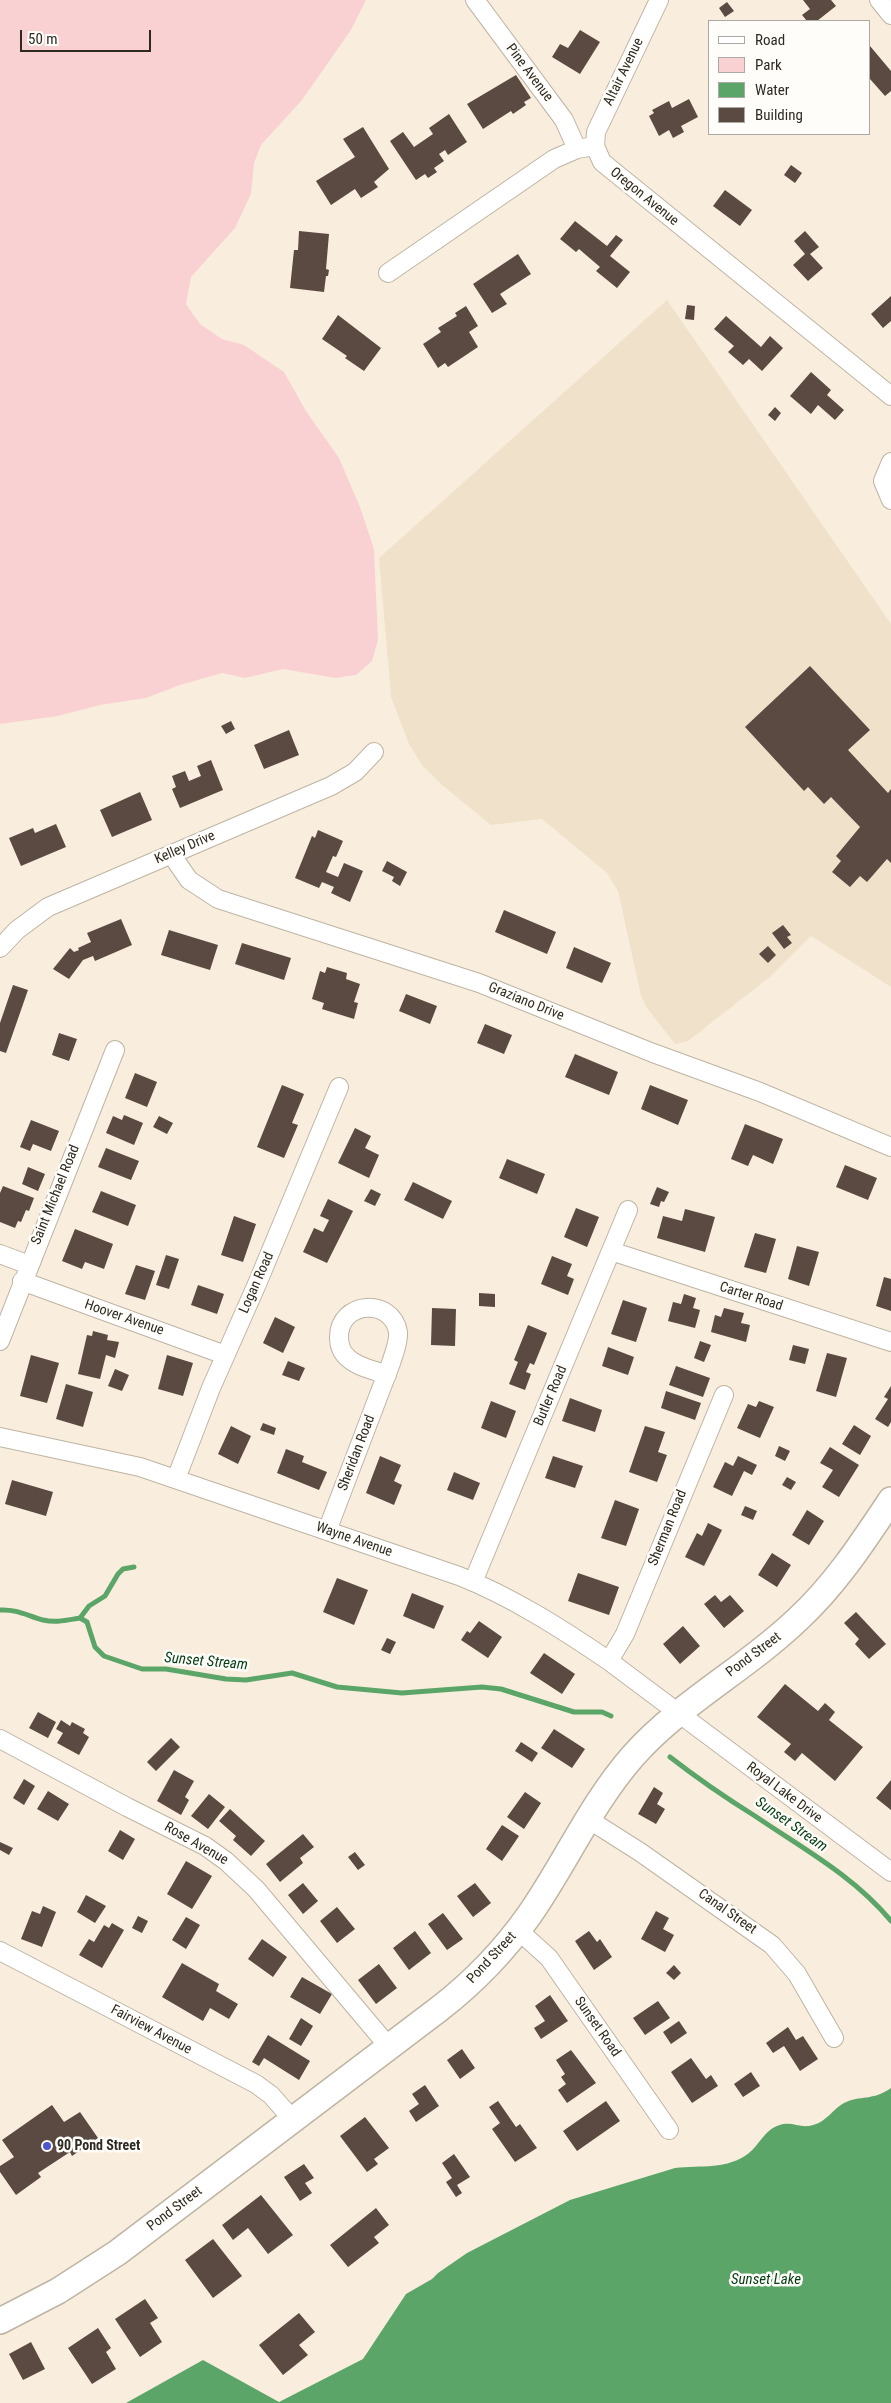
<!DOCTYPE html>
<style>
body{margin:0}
#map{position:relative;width:891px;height:2403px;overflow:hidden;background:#f9eedd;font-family:"Roboto Condensed",sans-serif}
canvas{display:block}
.legend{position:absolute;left:708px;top:20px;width:162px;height:115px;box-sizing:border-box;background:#fffdf9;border:1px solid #aba9a3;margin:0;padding:6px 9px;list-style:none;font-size:15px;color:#2e2a23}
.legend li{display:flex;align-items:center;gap:10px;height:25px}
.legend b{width:25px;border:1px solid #aba9a3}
.scale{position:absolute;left:20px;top:30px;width:131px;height:22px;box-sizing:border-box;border:2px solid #2e2a23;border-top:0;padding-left:6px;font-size:15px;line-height:18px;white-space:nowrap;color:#2e2a23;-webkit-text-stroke:4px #fffdf9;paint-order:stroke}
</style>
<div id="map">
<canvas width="891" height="2403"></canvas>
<ul class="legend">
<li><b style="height:6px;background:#fff"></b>Road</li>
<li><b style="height:14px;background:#fad1d3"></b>Park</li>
<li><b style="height:14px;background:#5ca568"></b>Water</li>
<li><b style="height:14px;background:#5a4a42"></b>Building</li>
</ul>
<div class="scale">50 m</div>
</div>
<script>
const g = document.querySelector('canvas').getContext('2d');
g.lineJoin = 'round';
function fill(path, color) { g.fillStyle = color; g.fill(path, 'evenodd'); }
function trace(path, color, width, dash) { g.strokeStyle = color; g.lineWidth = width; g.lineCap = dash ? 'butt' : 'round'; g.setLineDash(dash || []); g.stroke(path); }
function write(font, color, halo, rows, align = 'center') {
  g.font = font + ' "Roboto Condensed",sans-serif'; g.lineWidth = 5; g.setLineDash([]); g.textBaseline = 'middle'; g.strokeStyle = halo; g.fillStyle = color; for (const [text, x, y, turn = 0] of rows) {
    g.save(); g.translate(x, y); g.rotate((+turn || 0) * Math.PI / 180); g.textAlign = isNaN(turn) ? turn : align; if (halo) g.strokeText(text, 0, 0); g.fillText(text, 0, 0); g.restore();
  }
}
const built = new Path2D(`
 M667,300L891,624V987L811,936L770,977L688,1041L675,1044L647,1008L641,996L618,891L607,873L542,819L491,825L442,785L422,765L409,744L391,697L379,558Z`);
const green = new Path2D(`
 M0,0H366L351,30L302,100L261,145L254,163L251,194L235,228L191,277L186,304L200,324L222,339L244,345L284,372L306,411L339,458L360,507L374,549L378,640L372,661L356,675L335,678L283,669L245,678L222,673L180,685L146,698L100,705L58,716L0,724Z`);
const water = new Path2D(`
 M891,2088V2403H126L203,2360L279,2402L363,2359L406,2294L432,2279L438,2273L467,2253L570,2200L675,2168C701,2165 727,2170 749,2153C760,2144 765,2129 780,2125C792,2121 801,2129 813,2125C826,2122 833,2109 844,2103C860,2095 873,2101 891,2088Z`);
const stream = new Path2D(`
 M0,1610C17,1609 28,1616 43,1620C56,1623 67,1620 80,1618L87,1622L95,1647L104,1656L142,1669H166L226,1679L246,1680L292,1673L337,1687L402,1693L482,1687L501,1689L574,1712H602L611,1716
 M80,1618L89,1606L105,1596L118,1574L123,1569L134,1567
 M670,1757C697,1778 726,1798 755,1816C802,1848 854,1876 891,1921`);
const building = new Path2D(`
 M803,0H831L836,6L817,21H807L802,15L810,9Z
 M727,2L734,11L725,17L719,8Z
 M580,30L600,42L580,74L552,57L560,44L568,48Z
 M870,46L891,71V91L885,96L870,79Z
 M516,75L531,98L524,102L526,105L513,114L511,111L483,129L467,104Z
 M689,99L698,117L681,126L684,132L673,138L669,130L659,136L649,116L654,113L652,110L669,101L672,108Z
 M449,114L467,142L448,155L445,150L439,154L444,161L434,168L437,172L428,178L425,174L416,180L390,141L403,132L414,147L433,134L429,128Z
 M363,127L389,169L374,182L378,187L361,198L355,189L331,205L316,181L355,157L343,139Z
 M791,165L802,173L795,183L784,175Z
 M725,190L752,210L740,226L713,206Z
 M575,221L607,246L616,235L623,240L610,256L630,272L617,288L596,271L600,267L579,249L576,252L560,239Z
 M299,231L329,234L326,269L329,270L328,276H326L324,292L290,288L294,250H298Z
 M805,231L819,247L810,254L823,268L808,281L793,265L805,254L794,241Z
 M518,254L531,274L500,294L507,304L492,313L473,284Z
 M891,296V321L883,328L871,314Z
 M687,305L695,306L694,320L685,319Z
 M466,306L478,326L469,332L478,347L448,367L445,363L438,368L423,344L441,332L438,328L457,316L455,313Z
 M338,315L381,348L364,371L345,358L347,356L322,339Z
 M726,316L761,347L770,336L783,348L762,371L749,359L743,365L728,352L734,346L714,329Z
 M811,372L831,390L827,395L844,410L835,420L818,405L811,414L790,396Z
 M775,407L781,413L775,421L768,415Z
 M810,666L870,730L848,750L888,793L891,789V863L887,859L867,882L860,876L850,887L832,872L841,861L836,856L860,827L831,797L824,804L808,787L804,791L745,727Z
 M231,721L235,729L226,734L221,726Z
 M289,730L299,755L264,769L254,745Z
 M211,760L223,790L180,808L172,789L176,787L172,776L185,771L189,781L201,776L197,766Z
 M140,792L152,820L112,837L100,810Z
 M56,824L66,847L21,866L9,838L33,828L35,833Z
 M318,830L343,841L336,857L333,856L326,872L338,877L344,863L363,871L350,902L331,893L334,887L322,882L319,888L295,878L312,836L315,838Z
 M387,861L407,872L400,886L392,881L394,877L382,871Z
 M504,910L556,932L547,954L495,932Z
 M121,919L132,945L95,961L93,956L83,960L69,979L53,969L70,948L74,952L79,950L78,948L91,942L87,933Z
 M783,925L791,935L787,937L792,943L784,949L772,933Z
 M169,930L218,945L210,970L161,955Z
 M242,943L291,958L284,980L235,964Z
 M768,946L776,955L768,963L759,954Z
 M574,947L611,963L602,983L566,968Z
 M327,967L347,973L346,979L360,984L354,1002L358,1003L354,1019L322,1009L324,1003L312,999L320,971L325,973Z
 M13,985L28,990L6,1053L0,1051V1023Z
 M406,994L437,1006L430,1024L399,1011Z
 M485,1024L512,1035L504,1054L477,1043Z
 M59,1033L77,1039L69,1061L52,1055Z
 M575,1054L618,1072L609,1095L565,1077Z
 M135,1073L157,1082L147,1107L125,1098Z
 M282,1085L304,1094L292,1123L298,1125L284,1158L257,1147Z
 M650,1085L688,1100L678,1125L641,1109Z
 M124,1115L143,1123L134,1145L106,1133L113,1116L122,1120Z
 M159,1116L173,1123L167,1134L153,1127Z
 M31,1120L59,1131L51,1151L33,1144L30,1151L20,1147Z
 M745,1124L783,1139L773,1164L753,1155L748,1166L731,1159Z
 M355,1128L371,1136L365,1148L379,1155L369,1178L338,1163Z
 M106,1148L139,1161L131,1180L98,1167Z
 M507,1159L545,1174L537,1194L499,1178Z
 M845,1165L877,1178L868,1200L836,1187Z
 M28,1167L45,1174L38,1191L22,1184Z
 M413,1182L452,1201L443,1219L404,1200Z
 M3,1186L34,1198L29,1211L26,1210L21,1222L18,1221L15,1228L0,1222V1193Z
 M657,1187L669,1192L664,1202L661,1201L659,1207L650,1204Z
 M371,1189L381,1194L375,1206L364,1201Z
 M101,1191L136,1205L128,1226L92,1212Z
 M328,1199L353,1211L327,1263L303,1252L314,1228L323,1232L329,1220L320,1216Z
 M576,1208L599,1217L587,1247L564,1237Z
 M685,1209L715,1217L705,1252L657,1238L663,1216L682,1221Z
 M234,1216L256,1224L243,1262L221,1255Z
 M75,1229L113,1244L104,1269L85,1262L82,1269L62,1261Z
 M755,1233L776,1239L766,1273L744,1267Z
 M797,1246L819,1252L809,1286L788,1279Z
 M166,1255L179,1259L169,1289L156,1285Z
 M552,1256L572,1264L567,1276L574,1279L568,1295L541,1284Z
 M136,1265L155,1271L145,1300L125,1294Z
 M884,1277L891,1279V1311L876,1306Z
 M198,1285L224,1294L217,1314L191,1305Z
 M479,1293L495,1294V1307L479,1306Z
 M684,1294L696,1298L693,1308L700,1310L695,1328L668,1321L673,1302L681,1304Z
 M623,1300L647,1308L636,1342L611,1334Z
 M432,1308L456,1309L455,1346L431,1345Z
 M724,1308L744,1313L741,1323L750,1325L746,1342L711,1332L715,1315L721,1317Z
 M275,1317L295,1327L283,1353L263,1343Z
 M528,1325L547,1333L534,1365L530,1363L526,1372L531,1374L525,1390L509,1384L518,1362L514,1360Z
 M93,1331L108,1335L107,1340L119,1342L115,1358L106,1355L100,1379L78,1374L87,1335L92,1336Z
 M700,1341L711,1345L704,1362L694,1358Z
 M793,1345L809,1349L805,1364L789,1360Z
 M608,1347L634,1357L628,1375L602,1366Z
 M827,1353L847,1358L836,1397L816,1391Z
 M31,1355L59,1363L47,1403L20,1396Z
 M167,1355L193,1363L183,1396L158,1389Z
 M288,1361L305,1368L299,1381L282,1375Z
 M676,1366L710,1378L703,1397L669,1385Z
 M115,1369L129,1375L122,1391L108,1386Z
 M66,1384L93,1392L83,1427L56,1419Z
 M891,1386V1422L888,1427L875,1419L888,1399L884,1397Z
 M666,1391L701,1403L695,1420L661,1408Z
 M570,1398L602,1410L595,1432L562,1421Z
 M491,1401L516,1411L506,1438L481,1428Z
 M759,1401L774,1407L760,1438L737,1428L748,1404L756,1407Z
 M263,1423L276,1428L274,1435L260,1430Z
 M854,1425L871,1436L860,1455L842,1444Z
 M231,1426L251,1436L238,1464L218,1454Z
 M645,1426L665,1432L658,1452L667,1455L657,1482L629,1472Z
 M779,1446L790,1451L785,1461L775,1456Z
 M830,1447L859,1465L839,1497L822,1487L833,1470L820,1463Z
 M286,1449L304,1456L302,1462L327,1472L319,1490L277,1473Z
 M380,1456L401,1465L394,1481L402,1485L394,1505L366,1493Z
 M553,1456L583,1466L575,1488L545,1478Z
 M738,1456L757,1465L752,1475L744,1471L732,1496L713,1487L725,1462L733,1466Z
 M454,1472L480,1483L473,1500L447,1490Z
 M787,1477L796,1482L791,1490L782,1485Z
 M12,1480L53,1492L46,1516L5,1504Z
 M615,1500L639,1509L626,1546L601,1538Z
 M745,1506L757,1511L753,1520L741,1515Z
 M807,1510L824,1521L809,1545L792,1535Z
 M708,1523L722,1530L704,1566L685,1557L697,1533L702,1536Z
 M772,1553L791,1565L777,1587L758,1575Z
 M578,1573L619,1587L609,1615L568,1601Z
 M337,1578L368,1590L354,1625L323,1612Z
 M412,1593L444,1606L434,1629L403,1616Z
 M715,1595L721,1602L730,1595L744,1611L724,1628L704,1604Z
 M856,1612L886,1644L869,1659L855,1644L859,1639L844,1623Z
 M479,1621L502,1637L488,1658L461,1640L467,1631L470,1633Z
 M683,1626L700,1646L680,1664L663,1644Z
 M387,1638L396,1642L390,1654L381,1650Z
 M544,1653L575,1674L562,1694L530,1673Z
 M785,1684L818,1711L825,1703L835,1712L829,1720L863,1747L835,1781L802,1753L795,1761L784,1752L791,1744L757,1717Z
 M38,1712L56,1722L48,1738L29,1728Z
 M61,1720L70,1726L72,1722L85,1729L83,1733L89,1737L79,1755L57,1743L63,1733L56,1729Z
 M554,1729L585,1749L572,1768L541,1748Z
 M171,1738L180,1747L156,1771L147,1762Z
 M521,1742L538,1753L532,1762L515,1751Z
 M174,1770L194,1781L185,1797L189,1800L181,1815L157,1801Z
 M24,1779L35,1786L24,1805L13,1798Z
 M891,1780V1810L876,1798Z
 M654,1787L663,1793L657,1804L665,1809L656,1824L638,1814Z
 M48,1791L69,1804L58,1821L37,1809Z
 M525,1792L541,1803L524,1829L507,1817Z
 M209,1794L225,1807L208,1829L191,1816Z
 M230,1809L265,1841L251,1856L233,1840L236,1836L219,1821Z
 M502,1825L519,1836L502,1861L486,1849Z
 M120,1830L135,1839L123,1860L108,1851Z
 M303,1834L314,1847L300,1858L303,1863L280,1882L266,1864Z
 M0,1842L13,1848L9,1855L0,1850Z
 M355,1852L365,1865L358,1870L348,1857Z
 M186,1861L212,1876L192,1909L167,1894Z
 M303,1883L318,1901L303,1914L288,1895Z
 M475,1883L491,1903L473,1917L457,1896Z
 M86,1895L106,1906L95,1923L77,1912Z
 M43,1906L56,1912L42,1947L21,1939L32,1911L40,1914Z
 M337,1907L355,1929L337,1943L320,1921Z
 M656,1911L669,1918L663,1929L674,1935L665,1952L641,1939Z
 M443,1913L463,1939L447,1950L428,1924Z
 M138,1916L148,1921L142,1933L132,1928Z
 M186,1917L200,1925L186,1949L172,1940Z
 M112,1923L124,1930L102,1968L79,1955L89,1939L94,1942L104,1925L109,1928Z
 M415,1931L431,1953L409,1970L393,1948Z
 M589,1931L597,1942L600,1939L612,1957L594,1970L575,1941Z
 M262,1939L287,1957L273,1977L248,1959Z
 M182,1963L219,1984L216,1991L238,2004L229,2019L210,2008L203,2021L162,1997Z
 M379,1964L397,1988L376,2004L358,1980Z
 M674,1965L681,1973L674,1980L666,1973Z
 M302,1977L332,1994L320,2014L290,1997Z
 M550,1995L568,2021L541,2039L534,2028L545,2021L535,2006Z
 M658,2001L670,2018L645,2035L633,2018Z
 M301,2018L313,2026L301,2046L289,2039Z
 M679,2021L687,2033L671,2044L663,2032Z
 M788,2027L796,2040L803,2036L818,2059L800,2071L784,2046L773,2053L766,2043Z
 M268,2035L310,2061L299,2080L264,2058L259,2066L252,2062Z
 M462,2049L475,2068L460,2079L447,2060Z
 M571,2050L596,2083L567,2103L558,2090L566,2084L561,2077L565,2074L556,2060Z
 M691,2058L706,2079L711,2075L718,2086L692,2103L671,2072Z
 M751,2072L760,2086L743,2097L734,2084Z
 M425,2085L439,2106L416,2122L409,2111L419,2104L412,2094Z
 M498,2101L516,2127L520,2124L537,2148L515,2162L492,2129L500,2123L489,2107Z
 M606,2101L620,2121L577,2151L563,2131Z
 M52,2105L64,2122L80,2112L98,2138L72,2156L70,2152L38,2173L41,2177L16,2195L0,2172V2166L14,2157L2,2140Z
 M365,2117L389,2148L374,2159L378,2164L367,2172L340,2136Z
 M454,2154L470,2177L457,2185L462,2193L456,2197L446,2182L452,2178L442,2163Z
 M304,2164L314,2178L305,2183L312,2193L300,2201L284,2177Z
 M261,2195L293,2235L268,2254L248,2228L233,2240L222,2225Z
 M376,2208L389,2225L374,2237L379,2243L348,2267L330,2245Z
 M213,2239L242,2276L213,2298L185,2260Z
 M145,2299L158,2318L150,2323L162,2342L140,2357L115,2319Z
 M299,2313L315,2332L299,2345L308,2355L283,2375L259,2345Z
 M98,2328L111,2348L106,2352L116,2369L92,2384L68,2348Z
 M31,2342L45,2369L23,2380L9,2354Z`);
const minor = new Path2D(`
 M475,0L564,120L577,149
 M659,0L596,132L595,146L602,162L891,396
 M879,0L891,15
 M388,273L554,159L577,149L595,146
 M891,462L883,481L891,500
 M171,854L189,880L218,899L479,983L653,1053L760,1092L891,1147
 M0,948L17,930L48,907L331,786L355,772L374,752
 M611,1251L891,1342
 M0,1254L29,1265
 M22,1281L225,1355
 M0,1341L115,1050
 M0,1437L140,1467L459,1576C512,1597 562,1629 609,1661L891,1872
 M176,1479L211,1388L257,1284L339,1087
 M327,1531L391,1363C394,1353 399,1342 398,1332C392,1297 339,1301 339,1337C339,1345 342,1353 348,1358C357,1367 374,1370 387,1375
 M473,1582L628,1210
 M609,1661L625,1634L724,1395
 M0,1739L127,1807L205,1846L226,1861L256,1889L389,2047
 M588,1819L640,1852L772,1945L797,1974L834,2038
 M518,1930L549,1958L669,2130
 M0,1951L256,2084L271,2095L293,2120`);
const secondary = new Path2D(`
 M0,2321L58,2291L117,2253L439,2009C474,1982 504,1951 530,1914C566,1862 591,1804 633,1756C681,1702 746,1669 798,1619C835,1585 863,1542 891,1500`);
const markers = [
 [47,2146,5,"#4e56cc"]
];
const streetNames = [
 ["Altair Avenue",624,72,-64],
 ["Pine Avenue",529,73,53],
 ["Oregon Avenue",644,197,39],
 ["Kelley Drive",185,848,-23],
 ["Graziano Drive",526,1002,22],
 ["Saint Michael Road",56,1195,-68],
 ["Logan Road",257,1283,-66],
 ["Carter Road",751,1297,18],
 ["Hoover Avenue",124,1318,19],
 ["Butler Road",551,1396,-67],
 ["Sheridan Road",357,1453,-69],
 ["Sherman Road",668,1528,-68],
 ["Wayne Avenue",354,1540,19],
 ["Pond Street",754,1655,-37],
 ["Royal Lake Drive",784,1793,37],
 ["Rose Avenue",196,1844,30],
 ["Canal Street",727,1912,35],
 ["Pond Street",492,1958,-47],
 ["Sunset Road",597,2027,55],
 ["Fairview Avenue",151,2030,28],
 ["Pond Street",175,2209,-37]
];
const poiNames = [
 ["90 Pond Street",57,2146]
];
const waterNames = [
 ["Sunset Stream",206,1662,5],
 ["Sunset Stream",791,1825,35],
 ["Sunset Lake",766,2280]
];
fill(built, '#f0e2ca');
fill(green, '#fad1d3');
fill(water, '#5ca568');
trace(stream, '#5ca568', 5);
fill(building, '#5a4a42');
trace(minor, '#beb4a3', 20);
trace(secondary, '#beb4a3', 28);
trace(minor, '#fff', 18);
trace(secondary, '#fff', 25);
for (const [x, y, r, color] of markers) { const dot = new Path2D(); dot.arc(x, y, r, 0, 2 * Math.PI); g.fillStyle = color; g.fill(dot); trace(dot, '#fffdf9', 2); }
write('14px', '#2e2a23', '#fffdf9', streetNames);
write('bold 14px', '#2e2a23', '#fffdf9', poiNames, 'left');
write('italic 15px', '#023c14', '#fffdf9', waterNames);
</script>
